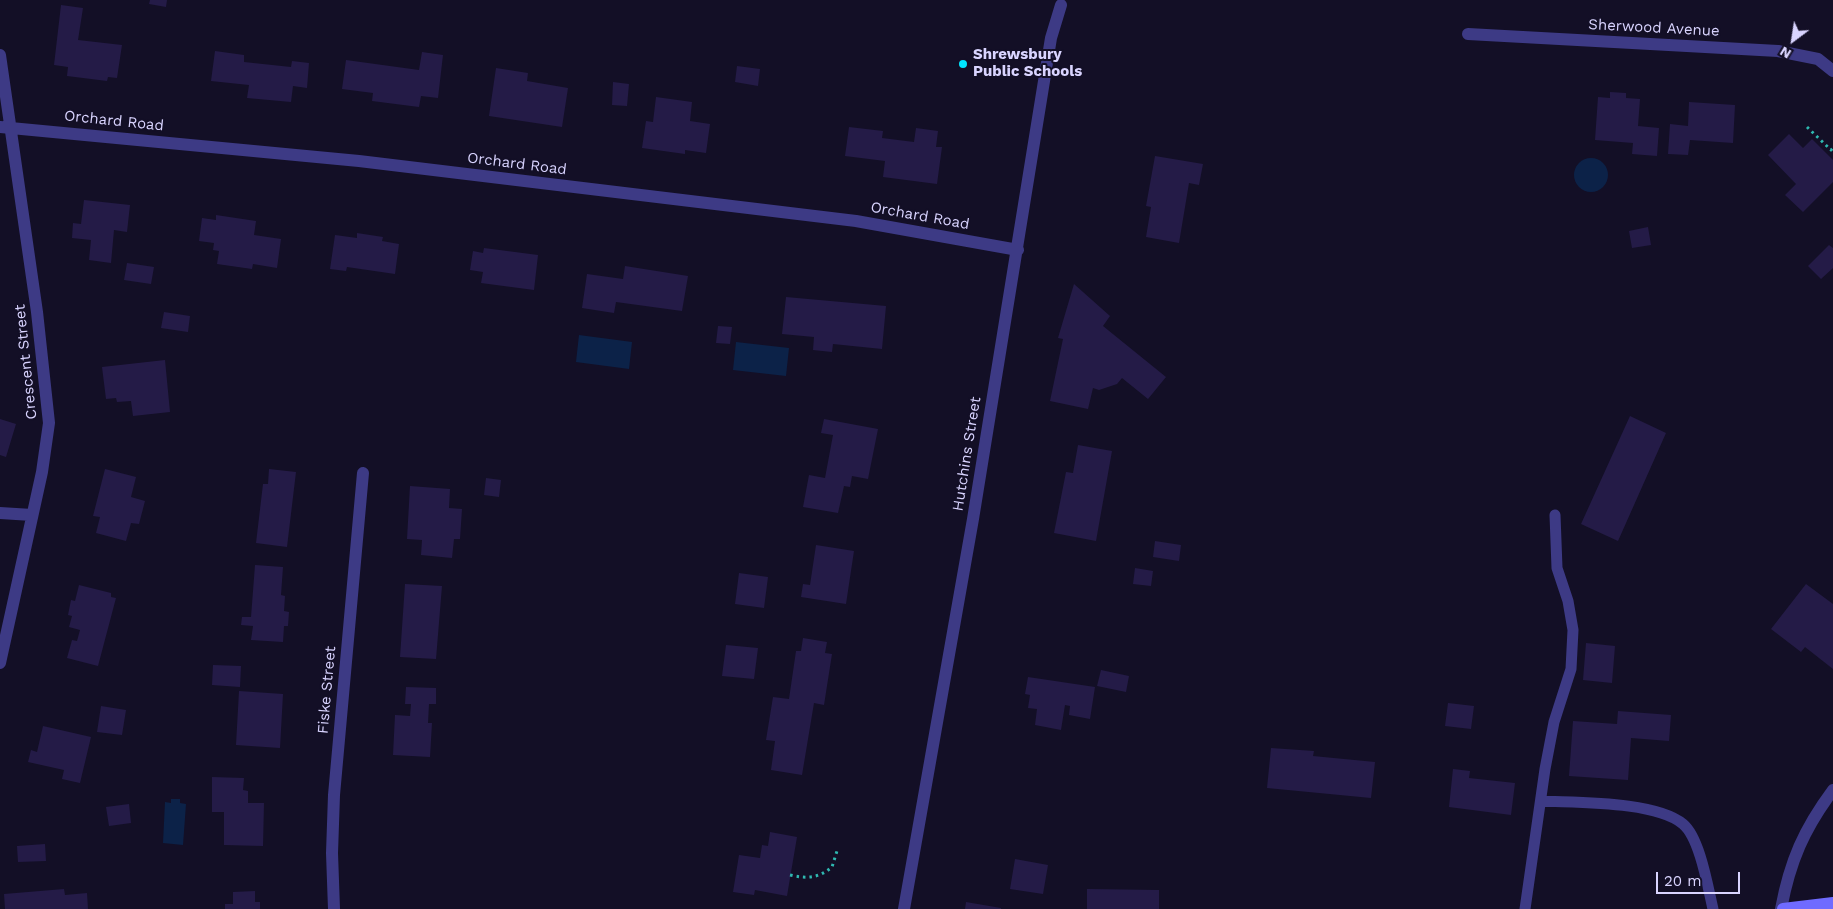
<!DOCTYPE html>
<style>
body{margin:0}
#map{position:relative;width:1833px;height:909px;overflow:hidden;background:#130f26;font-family:"Work Sans",sans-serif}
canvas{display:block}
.north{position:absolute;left:1768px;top:15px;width:50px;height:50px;-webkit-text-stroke:4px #130f26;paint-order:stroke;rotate:211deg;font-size:14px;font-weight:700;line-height:20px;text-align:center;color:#d9d4ff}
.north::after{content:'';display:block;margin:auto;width:18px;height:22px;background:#d9d4ff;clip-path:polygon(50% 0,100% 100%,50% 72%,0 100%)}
.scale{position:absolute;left:1656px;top:872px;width:84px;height:22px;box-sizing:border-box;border:2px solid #d9d4ff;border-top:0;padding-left:6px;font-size:15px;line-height:18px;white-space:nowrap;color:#d9d4ff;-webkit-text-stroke:4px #130f26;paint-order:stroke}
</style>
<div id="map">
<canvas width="1833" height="909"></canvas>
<div class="north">N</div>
<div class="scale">20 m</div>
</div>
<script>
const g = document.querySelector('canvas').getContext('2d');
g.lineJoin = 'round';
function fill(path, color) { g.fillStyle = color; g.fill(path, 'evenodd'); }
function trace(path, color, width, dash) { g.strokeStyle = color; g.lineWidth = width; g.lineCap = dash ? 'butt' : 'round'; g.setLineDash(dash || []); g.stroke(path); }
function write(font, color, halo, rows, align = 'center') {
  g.font = font + ' "Work Sans",sans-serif'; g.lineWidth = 4; g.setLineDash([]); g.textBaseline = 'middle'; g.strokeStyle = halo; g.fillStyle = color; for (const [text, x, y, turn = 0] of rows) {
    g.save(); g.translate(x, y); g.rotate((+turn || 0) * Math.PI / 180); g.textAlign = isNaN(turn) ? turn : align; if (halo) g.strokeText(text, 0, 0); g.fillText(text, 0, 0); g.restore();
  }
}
const water = new Path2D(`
 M1574 175a17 17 0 1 1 34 0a17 17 0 1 1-34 0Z
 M579,335L632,342L629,369L576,362Z
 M736,342L789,348L786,376L733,370Z
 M171,799H180V803L186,804L183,845L163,843L165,802L171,803Z`);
const building = new Path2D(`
 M150,0H167L166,7L149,4Z
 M61,5L83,8L78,40L122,45L117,78L108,77L107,81L67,76L68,67L54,65Z
 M215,51L244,55V62L291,67L292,61L309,63L307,88L293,86L291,102L247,98L249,85L211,81Z
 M422,52L443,55L438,98L421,96L419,107L372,101L373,93L342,89L346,60L419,70Z
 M737,66L760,69L758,86L735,82Z
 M496,68L528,73L527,81L568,88L562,127L489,116Z
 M613,82L629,84L627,106L612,105Z
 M1610,92L1626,93V98L1640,99L1638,126L1659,128L1657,156L1632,154L1633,143L1595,140L1598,97L1610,98Z
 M656,97L692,102L690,121L710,124L706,153L685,150V154L642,148L646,121L653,122Z
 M1689,102L1735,105L1733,143L1690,140L1688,155L1668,154L1670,124L1688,126Z
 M849,127L883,131L882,138L914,142L916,128L938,131L936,147H942L937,184L883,177L885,161L845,156Z
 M1789,134L1803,148L1812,139L1833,160V182L1803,212L1785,195L1796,184L1768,155Z
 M1155,156L1203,164L1199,185L1189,183L1179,243L1146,237L1151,207L1146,206Z
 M84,200L130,205L127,232L114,230L111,263L89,260L91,240L72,238L73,223L81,224Z
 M216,215L256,221L254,235L281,239L277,268L253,264L252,269L217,264L219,251L213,250L214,243L199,241L202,218L216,220Z
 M1648,227L1651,245L1632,248L1629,231Z
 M357,233L383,237L382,241L399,244L395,274L347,267L346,271L330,269L335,235L357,238Z
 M1829,245L1833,248V268L1821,279L1808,266Z
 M484,248L538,255L534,290L481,283L483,272L470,270L473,251L483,253Z
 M127,263L154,267L151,284L124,280Z
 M625,266L688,276L682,311L616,302L614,313L582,308L587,274L623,279Z
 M1074,284L1110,316L1103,326L1166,377L1148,399L1122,378L1117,384L1099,390L1093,388L1088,409L1050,401L1063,339L1058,338Z
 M786,297L886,306L882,349L833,344L832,352L813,350L814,337L782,334Z
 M164,312L190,316L188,332L161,328Z
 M718,326L732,327L730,344L716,343Z
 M165,360L170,412L133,416L131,401L117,402L116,398L106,399L102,367Z
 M1630,416L1666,433L1618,541L1581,524Z
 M0,419L16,424L6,457L0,455Z
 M824,419L878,429L868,479L852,476L850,487L844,486L838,513L803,507L809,475L825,478L833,435L821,433Z
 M1078,445L1112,451L1096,541L1054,533L1066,472L1073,473Z
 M105,469L136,477L131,497L145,501L139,524L131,523L126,541L96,533L100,517L93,516Z
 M269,469L296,472L287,547L256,543L263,484H268Z
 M486,478L501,480L499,497L484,495Z
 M410,486L450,489L449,508L462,509L460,539H454L452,558L421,555L422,540L407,539Z
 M1155,541L1181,545L1179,561L1153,557Z
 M816,545L854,551L846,604L801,597L803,584L810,585Z
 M255,565L283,567L281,595L285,596L284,611L289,612L288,626H284L283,642L251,640L253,626L241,625L242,617H251Z
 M1135,568L1153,571L1151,586L1133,584Z
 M739,573L768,577L764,608L735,604Z
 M405,584L442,586L436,659L400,657Z
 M1806,584L1833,604V669L1805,647L1801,652L1771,629Z
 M79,585L111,593V597L116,598L98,666L67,658L72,640L77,641L80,630L69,627L72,616L68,615L71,600L75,601Z
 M803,638L827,642L825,653L832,654L824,705L814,703L802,775L771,770L775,741L766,740L773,697L789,699L796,651H801Z
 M1586,643L1615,646L1612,683L1583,680Z
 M726,645L758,648L754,679L722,676Z
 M213,665L241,666L240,687L212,685Z
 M1101,670L1129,676L1126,692L1097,686Z
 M1028,677L1095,687L1090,719L1069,715L1070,706L1065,705L1061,730L1035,725L1037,709L1028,708L1030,695L1025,694Z
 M406,687L436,688V704H429L428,723H432L430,757L393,755L395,715L410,716L411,704H405Z
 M239,691L283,694L280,748L236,745Z
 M1448,703L1474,706L1471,729L1445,726Z
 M101,706L126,710L122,735L97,732Z
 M1618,711L1671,715L1669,741L1631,738L1628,780L1569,776L1573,721L1617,724Z
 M43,726L91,737L80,783L62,779L64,770L28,762L31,750L37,752Z
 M1271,748L1314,751L1313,756L1375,762L1371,798L1267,788Z
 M1453,769L1470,771L1469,778L1515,783L1511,815L1449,807Z
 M212,777L244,778L243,790L248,791V803H264L263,846L224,845V812H212Z
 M129,804L131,823L109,826L106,807Z
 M770,832L797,837L787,896L755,890L754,895L733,892L739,855L760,858L762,845L768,846Z
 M45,844L46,861L18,862L17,846Z
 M1015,859L1048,865L1043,894L1010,889Z
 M64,889L65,895L87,893L88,909H5L4,894Z
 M1087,889L1159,890V909H1087Z
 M255,891V902H260V909H225V904H233V892Z
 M966,902L1001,908V909H965Z`);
const path = new Path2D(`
 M1807,127L1831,150L1833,148
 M790,875C807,879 819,878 832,867L837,851`);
const service = new Path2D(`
 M1541,801C1577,803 1655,801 1683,824C1700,838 1708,888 1713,909
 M1525,909L1545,769L1554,722L1571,669L1573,630L1568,601L1557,568L1555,515`);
const minor = new Path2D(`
 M1468,34L1778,51L1818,59L1833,71
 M0,55L37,312L49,423L42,472L0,663
 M0,127L359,161L856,221L1018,250
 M0,513L32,515
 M334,909L332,853L334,795L363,473
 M904,909L973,519L1051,38L1061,5`);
const tertiary = new Path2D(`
 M1781,909C1790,861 1804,829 1833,790`);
const secondary = new Path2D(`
 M1783,909L1833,903`);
const markers = [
 [963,64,5,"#00e5ff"]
];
const streetNames = [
 ["Sherwood Avenue",1654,28,3],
 ["Orchard Road",114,121,6],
 ["Orchard Road",517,164,7],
 ["Orchard Road",920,216,10],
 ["Crescent Street",26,362,-96],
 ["Hutchins Street",967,454,-81],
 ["Fiske Street",327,690,-85]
];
const poiNames = [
 ["Shrewsbury",973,55],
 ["Public Schools",973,72]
];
fill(water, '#0c2248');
fill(building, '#241b47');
trace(path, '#2fb8b0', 3, [2.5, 4]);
trace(service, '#3d3a85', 11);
trace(minor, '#3d3a85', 12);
trace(tertiary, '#3d3a85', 12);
trace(secondary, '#6f6bff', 12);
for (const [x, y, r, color] of markers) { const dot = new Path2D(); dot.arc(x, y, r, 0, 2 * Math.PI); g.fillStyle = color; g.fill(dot); trace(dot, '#130f26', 2); }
write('15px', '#d9d4ff', '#130f26', streetNames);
write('bold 15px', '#d9d4ff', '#130f26', poiNames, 'left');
</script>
